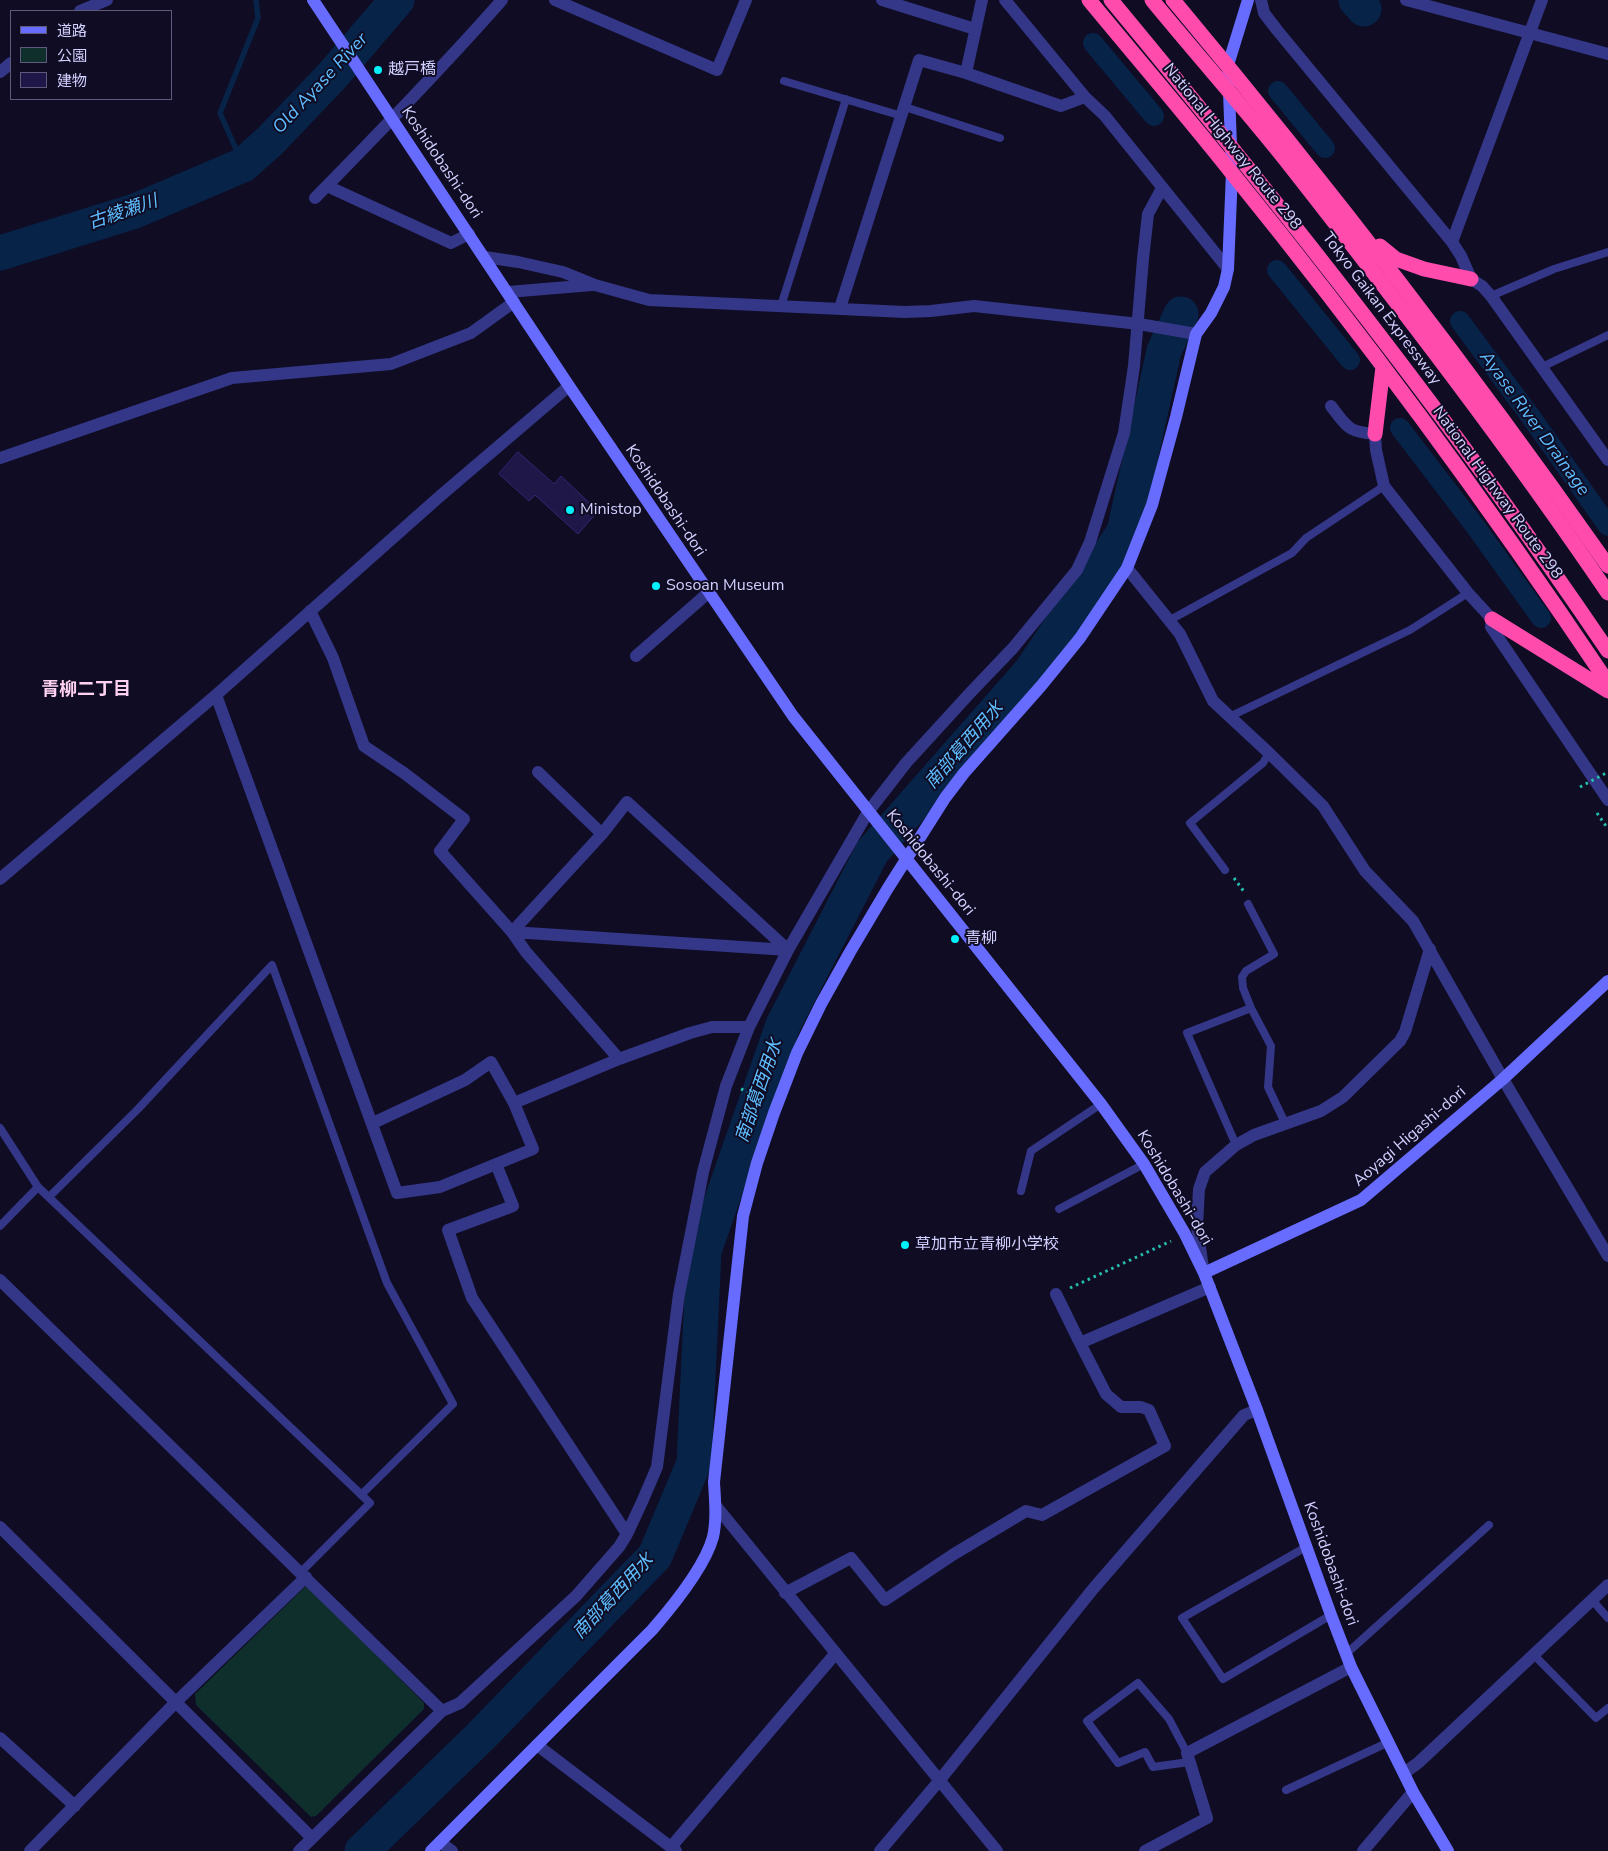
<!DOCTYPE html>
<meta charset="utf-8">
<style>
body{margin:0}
#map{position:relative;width:1608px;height:1851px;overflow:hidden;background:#0f0c24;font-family:"Nunito Sans","Noto Sans JP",sans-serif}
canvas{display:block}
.legend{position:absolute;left:10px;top:10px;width:162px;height:90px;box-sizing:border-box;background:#0f0c24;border:1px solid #5d5a7c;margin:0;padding:6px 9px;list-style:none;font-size:15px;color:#d2d0ff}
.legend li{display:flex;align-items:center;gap:10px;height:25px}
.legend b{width:25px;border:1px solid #5d5a7c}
</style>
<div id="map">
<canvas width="1608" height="1851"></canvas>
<ul class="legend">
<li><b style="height:6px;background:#676cff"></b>道路</li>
<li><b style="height:14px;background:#0f2f2c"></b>公園</li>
<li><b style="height:14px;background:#1e1747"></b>建物</li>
</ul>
</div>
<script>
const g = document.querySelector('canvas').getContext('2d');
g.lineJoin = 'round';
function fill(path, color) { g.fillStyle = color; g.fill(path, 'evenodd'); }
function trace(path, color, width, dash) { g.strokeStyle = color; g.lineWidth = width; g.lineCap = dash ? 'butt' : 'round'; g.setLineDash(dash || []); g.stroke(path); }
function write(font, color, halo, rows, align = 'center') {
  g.font = font + ' "Nunito Sans","Noto Sans JP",sans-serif'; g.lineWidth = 4; g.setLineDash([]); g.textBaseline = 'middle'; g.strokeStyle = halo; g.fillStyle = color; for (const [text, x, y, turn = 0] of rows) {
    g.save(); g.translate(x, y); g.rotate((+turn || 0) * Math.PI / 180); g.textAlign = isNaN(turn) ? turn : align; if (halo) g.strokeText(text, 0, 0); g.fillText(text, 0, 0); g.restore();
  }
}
const green = new Path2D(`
 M307,1585L424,1703V1709L316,1816L311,1817L196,1705L195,1694Z`);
const stream = new Path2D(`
 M243,165L220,113L258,18L256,0`);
const canal = new Path2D(`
 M1093,43L1154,116
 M1278,91L1325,148
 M1277,270L1350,360
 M1460,321L1531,417L1608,526
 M1400,428L1475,526L1541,618`);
const river = new Path2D(`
 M1356,0L1364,9
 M0,253L135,211L243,165L270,141L332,76L397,0
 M362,1851L481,1736L655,1556L694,1463L704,1251L783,1025L872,852L1031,671L1124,532L1164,351L1181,314`);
const building = new Path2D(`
 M518,452L554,484L561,476L598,511L578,534L535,495L529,501L499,474Z`);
const path = new Path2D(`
 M1597,813L1608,829
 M1234,878L1245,893
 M741,1089L765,1099
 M1070,1288L1171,1241`);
const lane = new Path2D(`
 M784,81L902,116
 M905,107L1000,138
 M1491,296L1554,269L1608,252
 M781,306L846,99
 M1542,367L1608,335
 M1170,620L1292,553L1306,538L1384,486
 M1229,717L1410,630L1468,593
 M1225,870L1190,823L1263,763L1269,753
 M1248,904L1274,954L1246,971L1242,977L1243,988L1251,1008L1271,1046L1268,1087L1285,1123
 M0,1128L38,1187L370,1503L301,1572
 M1236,1145L1187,1033L1251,1008
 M1021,1191L1031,1151L1101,1104
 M49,1197L138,1109L272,965L387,1283L453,1404L361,1495
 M1059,1209L1144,1164
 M0,1226L38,1187
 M1306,1547L1182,1618L1223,1679L1331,1615
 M1592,1600L1608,1618
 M1346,1654L1489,1525
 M1533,1654L1596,1718L1608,1708
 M1187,1753L1169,1719L1138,1683L1087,1721L1118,1763L1145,1752L1153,1767L1189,1762
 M1286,1790L1389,1742`);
const street = new Path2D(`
 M555,0L717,70L746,0
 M882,0L975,29
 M1005,0L1085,97L1105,116L1228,269
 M1261,0L1264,13L1277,30L1452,242L1461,256L1471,279L1482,286L1491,296L1608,460
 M1406,0L1608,54
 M80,11L107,0
 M0,72L11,63
 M966,73L982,0
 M327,186L451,243L469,234
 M315,198C379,133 442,68 502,0
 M1452,242L1542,0
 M485,257L518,262L563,272L595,285L649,300L905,312L931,311L974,306L1139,324L1196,334
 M508,292L592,285
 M840,308L919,60L966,73L1061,106L1085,97
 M1331,406C1347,427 1348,432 1375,434L1376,450L1384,486L1468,593L1492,619L1491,627L1608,800
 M0,458L232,378L391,364L471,333L514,302
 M1127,568L1180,634L1213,701L1269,753L1323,806L1365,871L1413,921L1503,1079L1608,1256
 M310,611L333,658L364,746L404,773L464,819L440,851L512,932L526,952L619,1059
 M636,656L708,593
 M216,695L397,1193L440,1187L533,1149L514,1103L491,1062L465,1080L373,1123
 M538,772L602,834
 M627,802L788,950L512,932L602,834Z
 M0,879L216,695L439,497L569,386
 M514,1103L619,1059L690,1033L712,1027H749
 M496,1164L513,1206L448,1230L472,1298L627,1534
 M1203,1268L1197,1226L1199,1189L1205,1172L1236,1145L1254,1135L1321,1111L1343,1097L1400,1041L1405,1032L1430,949
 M0,1280L442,1711
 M1056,1294L1080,1343
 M716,1506L997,1851
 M0,1527L312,1838
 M785,1593L851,1558L885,1600L954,1554L1026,1511L1042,1515L1165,1446L1149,1410L1141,1407H1121L1106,1394L1080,1343L1210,1287
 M0,1738L75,1806
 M537,1745L676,1851
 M1404,1773L1418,1763L1608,1585
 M440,1842L452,1851
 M671,1847L835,1654
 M30,1851L177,1701L306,1577
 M299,1851L442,1711L460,1703L576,1596L619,1547L627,1534L642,1502L657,1467L679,1294L703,1172L726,1086L749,1027L788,950L868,812L906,763L970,693L1013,648L1077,570L1090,542L1124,433L1134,366L1143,259L1148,214L1162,188
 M880,1851L939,1781L1093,1589L1244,1415L1257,1410
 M1145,1851L1207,1818L1187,1753L1351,1667
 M1363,1851L1413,1792`);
const secondary = new Path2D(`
 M313,0L569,386L793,716L1101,1104L1144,1164L1185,1234L1204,1273L1257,1410L1331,1615L1351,1667L1413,1792L1448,1851
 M1204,1273L1361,1200L1503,1079L1608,981
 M431,1851L652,1630C672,1607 705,1566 713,1537C717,1519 715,1500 714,1482L743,1216L757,1163L774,1113L797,1053L821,1004L850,952L888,888L945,798L964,773L1041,686L1080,638L1127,568L1152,505L1176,417L1196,334L1211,313L1224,287L1228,269L1232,172L1228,65L1248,0`);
const highway = new Path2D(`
 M1089,0C1137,58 1185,114 1232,173C1365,337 1490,507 1608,683
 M1173,0C1326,183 1471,371 1608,566
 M1380,246L1396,259L1424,269L1471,279
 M1375,434L1383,367
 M1492,619L1608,691`);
const pathBridge = new Path2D(`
 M1580,787L1608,772`);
const highwayBridge = new Path2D(`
 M1111,0C1285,210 1455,425 1608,651
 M1152,0C1198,56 1247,111 1292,168C1401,307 1509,447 1608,593`);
const markers = [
 [378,70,5,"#00f1fb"],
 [570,510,5,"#00f1fb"],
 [656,586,5,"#00f1fb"],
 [955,939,5,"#00f1fb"],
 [905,1245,5,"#00f1fb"]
];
const poiNames = [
 ["越戸橋",388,70],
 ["Ministop",580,510],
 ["Sosoan Museum",666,586],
 ["青柳",965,939],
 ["草加市立青柳小学校",915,1245]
];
const streetNames = [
 ["National Highway Route 298",1232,147,51],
 ["Koshidobashi-dori",441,163,56],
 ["Tokyo Gaikan Expressway",1381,309,53],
 ["National Highway Route 298",1497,493,54],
 ["Koshidobashi-dori",665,501,56],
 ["Koshidobashi-dori",930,863,51],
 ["Aoyagi Higashi-dori",1410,1137,-41],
 ["Koshidobashi-dori",1174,1188,59],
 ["Koshidobashi-dori",1330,1564,70]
];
const waterNames = [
 ["Old Ayase River",321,84,-47],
 ["古綾瀬川",123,213,-19],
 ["Ayase River Drainage",1534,424,54],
 ["南部葛西用水",965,746,-49],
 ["南部葛西用水",760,1091,-71],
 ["南部葛西用水",614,1597,-47]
];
const neighbourhoodNames = [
 ["青柳二丁目",86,691]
];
fill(green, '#0f2f2c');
trace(stream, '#082348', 5.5);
trace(canal, '#082348', 20);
trace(river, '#082348', 35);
fill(building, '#1e1747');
trace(building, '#322774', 1);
trace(path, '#25beab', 3, [2.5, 4]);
trace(lane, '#343687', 8);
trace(street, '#343687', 12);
trace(secondary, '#676cff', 12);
trace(highway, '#ff4bac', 15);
trace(pathBridge, '#25beab', 3, [2.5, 4]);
trace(highwayBridge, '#ff4bac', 15);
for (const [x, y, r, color] of markers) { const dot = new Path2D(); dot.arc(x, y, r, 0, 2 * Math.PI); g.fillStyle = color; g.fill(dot); trace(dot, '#0f0c24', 2); }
write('16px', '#d2d0ff', '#0f0c24', poiNames, 'left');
write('16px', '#d2d0ff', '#0f0c24', streetNames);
write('italic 18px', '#5ebeff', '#0f0c24', waterNames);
write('bold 18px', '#ffd2f1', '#0f0c24', neighbourhoodNames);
</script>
